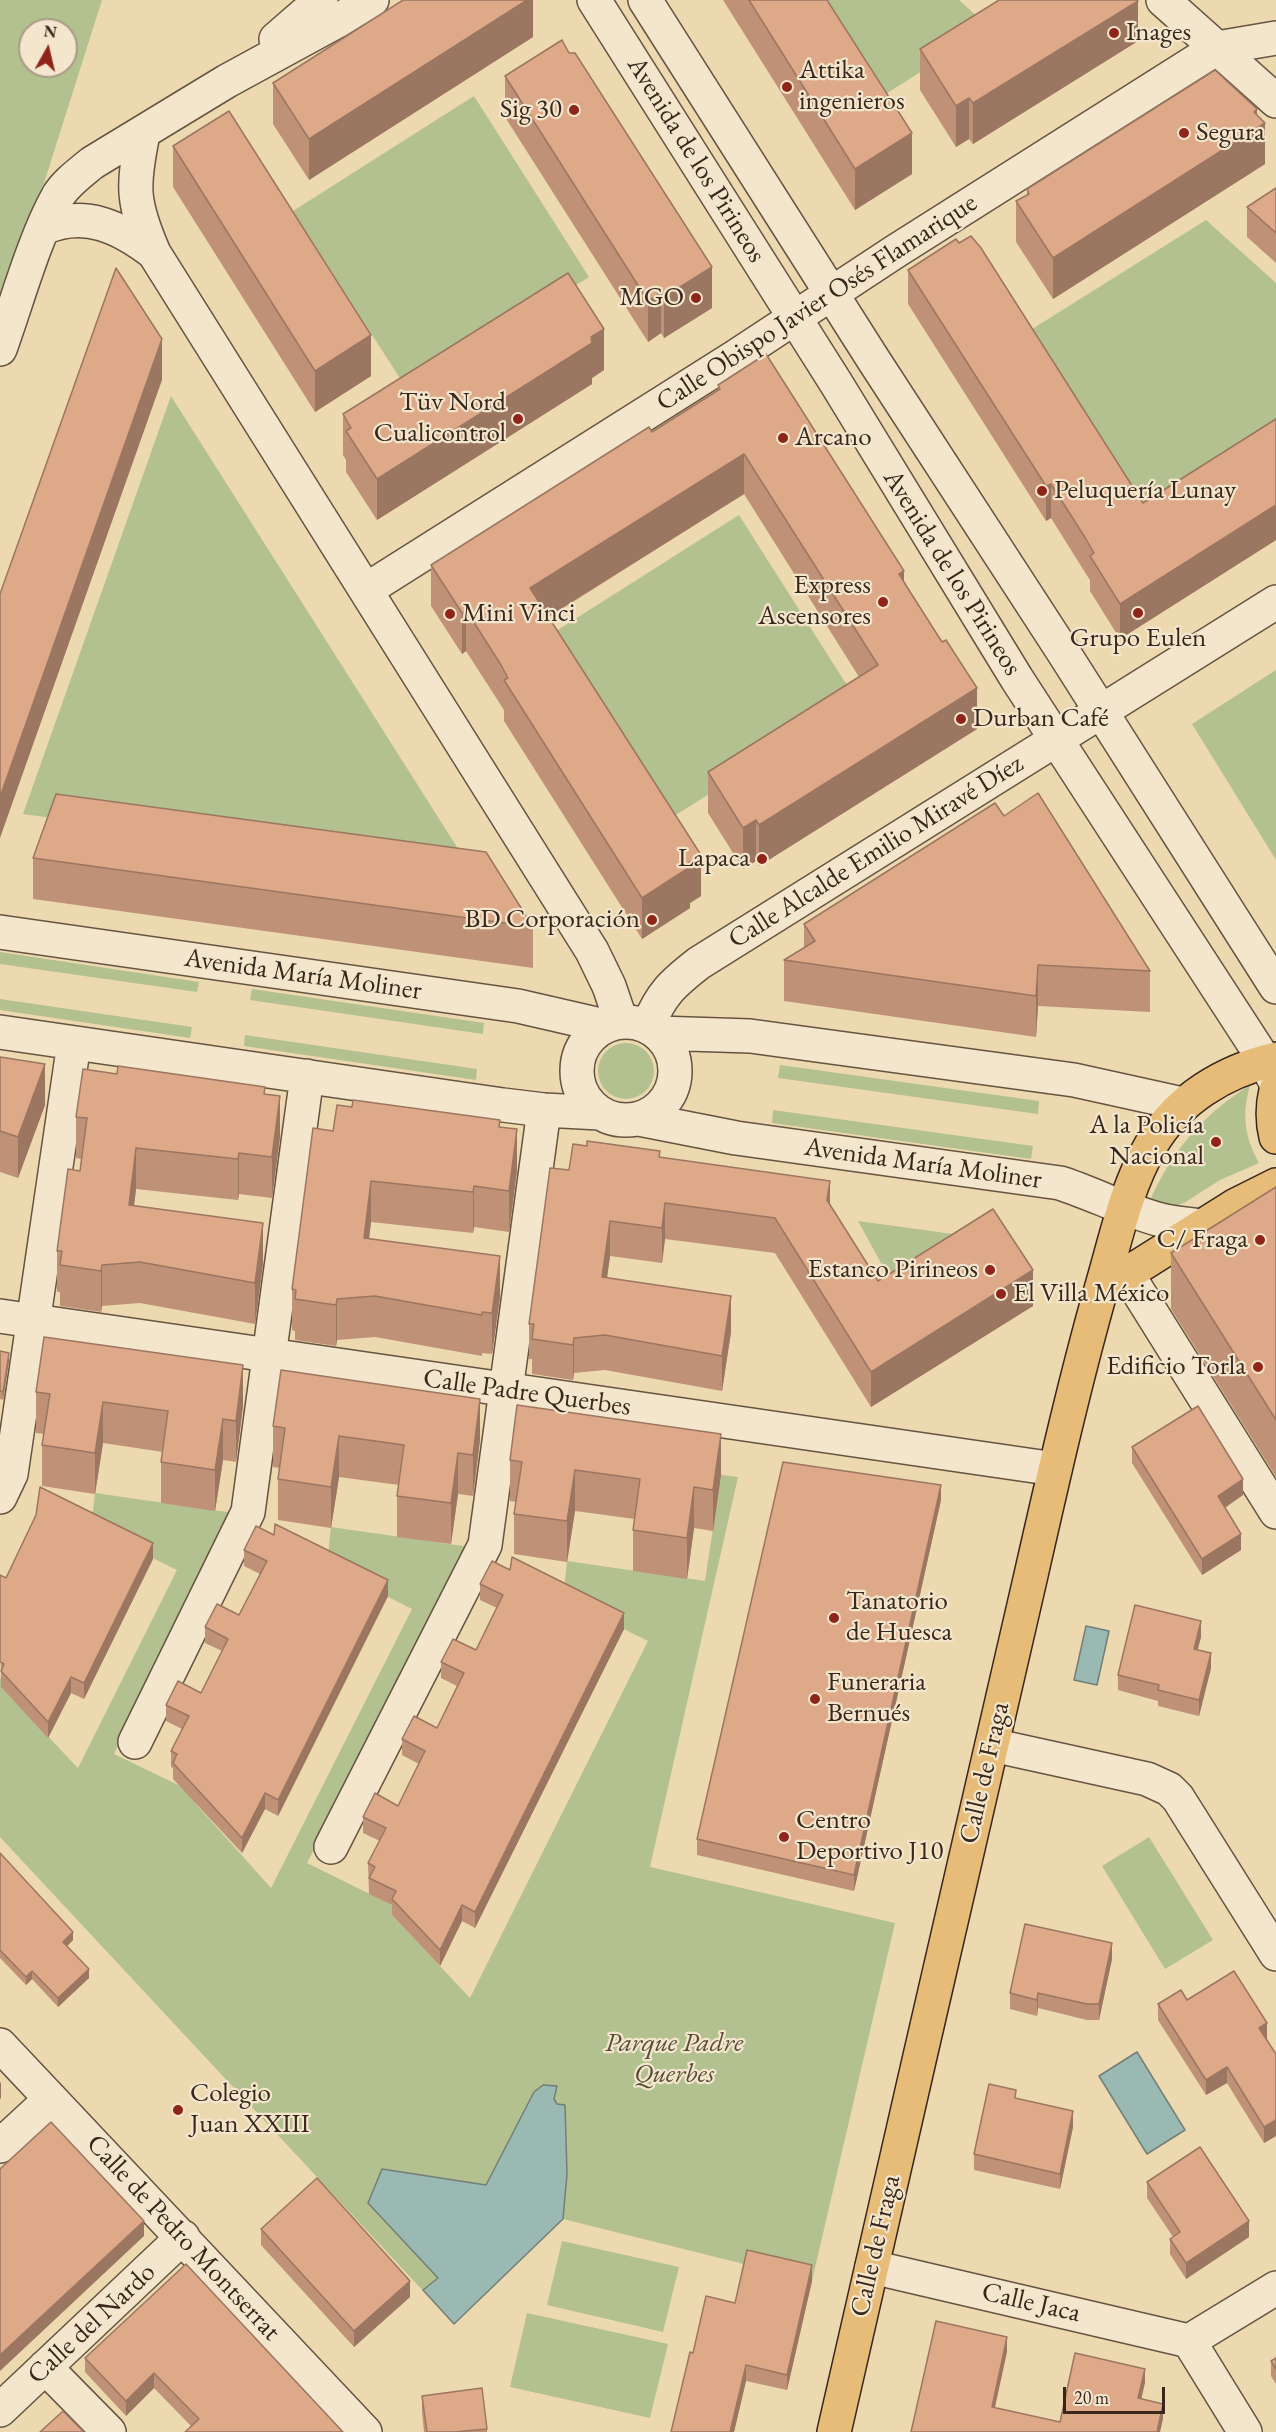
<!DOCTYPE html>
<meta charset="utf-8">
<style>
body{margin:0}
#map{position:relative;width:1276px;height:2432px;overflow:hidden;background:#edd9b0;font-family:"EB Garamond",serif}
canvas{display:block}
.north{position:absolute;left:18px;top:18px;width:60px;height:60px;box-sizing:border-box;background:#f3e6cc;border:2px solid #a99a86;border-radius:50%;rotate:8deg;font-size:16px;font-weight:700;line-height:24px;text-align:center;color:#39271c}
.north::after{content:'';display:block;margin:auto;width:21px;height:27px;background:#8f2418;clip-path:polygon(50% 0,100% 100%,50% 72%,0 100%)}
.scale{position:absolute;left:1063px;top:2387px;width:102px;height:27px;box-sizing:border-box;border:3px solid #39271c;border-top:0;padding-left:8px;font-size:18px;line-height:21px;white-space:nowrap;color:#39271c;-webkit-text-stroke:4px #f3e6cc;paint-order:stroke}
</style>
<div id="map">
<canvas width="1276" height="2432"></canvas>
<div class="north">N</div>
<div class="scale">20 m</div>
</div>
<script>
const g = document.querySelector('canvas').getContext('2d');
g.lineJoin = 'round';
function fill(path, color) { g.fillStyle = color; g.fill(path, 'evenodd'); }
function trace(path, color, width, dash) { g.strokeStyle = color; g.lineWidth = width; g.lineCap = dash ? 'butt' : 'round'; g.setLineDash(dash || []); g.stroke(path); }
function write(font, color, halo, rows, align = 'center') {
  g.font = font + ' "EB Garamond",serif'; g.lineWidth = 4.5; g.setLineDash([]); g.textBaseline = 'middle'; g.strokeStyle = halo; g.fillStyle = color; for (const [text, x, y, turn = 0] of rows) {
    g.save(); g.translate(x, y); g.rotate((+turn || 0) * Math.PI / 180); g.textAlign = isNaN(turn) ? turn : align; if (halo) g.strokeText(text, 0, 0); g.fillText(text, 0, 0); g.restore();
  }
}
const green = new Path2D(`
 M0,0H102L44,183L33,207L0,303ZM30,30H66V66H30Z
 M819,0H959L990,28L881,97Z
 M474,96L589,277L408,391L293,211Z
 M1206,220L1276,283V436L1147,517L1029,331Z
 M171,396L476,877L23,814Z
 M739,515L857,701L671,818L553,633Z
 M1276,670V860L1192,724Z
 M0,952L199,982L197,992L0,964Z
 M252,989L484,1023L483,1034L250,1000Z
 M0,999L192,1027L190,1038L0,1010Z
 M245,1035L477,1069L476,1080L244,1046Z
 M598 1071a28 28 0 1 1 56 0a28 28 0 1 1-56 0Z
 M780,1065L1039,1101L1038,1114L778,1078Z
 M1250,1085C1242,1114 1244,1136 1259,1163L1220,1180L1184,1203L1173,1207L1148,1205C1170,1153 1202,1115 1250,1085Z
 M773,1110L1033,1146L1031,1159L772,1123Z
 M858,1221L953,1234L887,1274Z
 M721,1475L738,1477L650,1867L895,1923L812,2281L563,2219L454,2324L0,1837V1678L4,1680L1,1687L78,1768L177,1570L91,1528L95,1493L234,1513L114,1754L199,1795L195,1803L271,1888L412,1609L327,1566L331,1527L470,1547L307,1863L396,1907L392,1915L470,1998L648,1641L563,1599L567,1561L705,1581Z
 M1149,1837L1213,1940L1165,1969L1102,1866Z
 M562,2241L679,2267L663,2332L547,2305Z
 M527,2313L668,2344L650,2418L510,2387Z`);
const water = new Path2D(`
 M1086,1626L1109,1631L1097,1685L1074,1680Z
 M1137,2052L1185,2130L1147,2154L1099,2076Z
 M543,2085L557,2086L554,2099L557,2104L565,2105L567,2174L563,2219L454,2324L423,2290L438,2278L368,2203L382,2169L486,2185L534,2092Z`);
const minor = new Path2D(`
 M594,0L836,383L1017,679L1265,1061L1276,1083
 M645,0L873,359L1062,650L1276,987
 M1163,0L1276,101
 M276,39L321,0
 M143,134C132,187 132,202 154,253L592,951L609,986L621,1021
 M44,228C85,210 120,227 154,253
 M0,349C17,302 34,239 58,196C66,183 80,173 92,163L227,81L339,20L372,0
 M366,590L735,357L896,251L1217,48L1276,38
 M0,932L518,1006L605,1026
 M577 1071a49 49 0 1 1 98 0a49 49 0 1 1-98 0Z
 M648,1026C661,994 672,984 699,963L1276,602
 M0,1032L503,1105L544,1110L600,1113
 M658,1033L750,1036L1074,1080L1183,1104
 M639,1119L736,1138L1060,1183C1094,1194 1126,1211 1161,1220C1174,1223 1188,1224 1202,1226
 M1126,1272L1276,1512
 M0,1316L1055,1469
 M0,1497L11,1474L74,1043
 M135,1742L248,1512L307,1076
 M992,1745L1147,1779L1169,1789L1178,1798L1276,1954
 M331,1847L485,1545L544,1110
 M0,2045L365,2432
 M0,2146L51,2099
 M872,2267L1189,2341
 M1189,2341L1245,2432
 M1189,2341L1276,2288
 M45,2367L109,2432
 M0,2410L183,2237`);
const major = new Path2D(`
 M1276,1090C1272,1107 1272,1121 1276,1137
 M1101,1290L1236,1205L1276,1185
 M834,2432C899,2146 965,1861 1031,1575C1053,1478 1075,1381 1102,1286C1116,1238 1126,1188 1151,1145C1178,1099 1224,1071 1276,1059`);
const wall = new Path2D(`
 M533,0V37L309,180L273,124V83Z
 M723,0H827L912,174L855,210Z
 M1138,41L973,144L969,139L956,147L920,90V49Z
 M505,76L712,308L664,338L661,333L648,342L505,117Z
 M1257,116L1265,164L1053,299L1016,242V201L1027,195V189Z
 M173,146L371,376L315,412L173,187Z
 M1276,188V263L1247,237V207Z
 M908,270L1143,503L1276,419V540L1120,639L1090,591V580L1086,574L1051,518L1046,521L908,304Z
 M604,370L592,378V384L377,520L346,472V460L343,455V414Z
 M718,385L904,582L977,729L759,866L756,861L743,869L708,813V772L859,677L744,494L549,617L701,896L690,903V908L642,939L504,721V710L466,651L462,654L431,606V565L652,432L718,391Z
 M1004,816L1150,971V1012L1038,1006L1036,1037L784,1001V960L804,948V924Z
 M33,858L533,927V968L33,899Z
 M0,1057L45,1105L18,1178L0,1172Z
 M265,1094L280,1137L272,1198L239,1194L238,1200L136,1189L134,1206L263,1264L255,1324L140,1303L102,1306L101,1312L60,1306V1292H57V1251L80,1171L81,1159L76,1158V1117Z
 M500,1127L517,1170L509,1232L474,1227L473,1233L371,1222L369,1239L500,1297L492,1354L482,1353V1356L375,1337L337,1340L336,1346L295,1340V1331L292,1330V1289L333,1131Z
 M587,1146L660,1157L830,1205L878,1281L1033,1306L871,1407L775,1253L665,1239L662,1263L610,1256L607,1278L731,1332L722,1391L605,1370L574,1373L573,1380L532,1374V1359H529V1324L569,1170Z
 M1276,1187V1477L1171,1309V1253Z
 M0,1351L9,1361L3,1400L0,1399Z
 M36,1392L243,1406L236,1462L223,1460L215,1511L161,1503V1462L163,1452L103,1443L95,1494L42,1486V1445L44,1434L36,1433Z
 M273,1426L480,1440L473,1496L458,1494L451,1544L397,1537V1496L399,1485L339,1477L331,1528L278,1520V1479L280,1468L273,1467Z
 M1132,1447L1243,1495L1225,1508L1241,1550L1202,1575L1132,1463Z
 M510,1460L721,1475L713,1531L694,1528L687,1579L633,1571V1530L635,1519L575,1511L567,1562L514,1554V1514L516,1502L510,1501Z
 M941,1500L854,1891L697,1855V1839Z
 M244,1550L388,1596L278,1816L265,1809L242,1853L173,1779V1768L171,1767V1751L182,1729L166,1721V1705L201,1693L222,1651L205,1643V1627L239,1615L260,1574L244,1566Z
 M153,1559L84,1699L71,1693L48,1738L1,1687L0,1575L6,1578Z
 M480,1584L624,1629L475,1928L462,1921L440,1966L392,1915V1905L369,1894L368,1863L380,1841L363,1833V1817L398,1806L419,1764L402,1755V1739L437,1728L457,1686L441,1678V1662L476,1650L497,1608L480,1600Z
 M1201,1637L1197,1650L1211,1668L1199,1716L1158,1706V1701L1118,1690V1675Z
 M0,1853L73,1940L67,1946L89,1978L58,2007L32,1979L26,1985L0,1958Z
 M1112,1959L1099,2020H1087L1038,2008L1037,2016L1010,2009V1993Z
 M1187,2000L1267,2039L1276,2054V2136L1264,2143L1227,2083L1206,2095L1158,2020V2004Z
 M1016,2098L1073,2127L1060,2189L974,2170V2154Z
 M1147,2182L1249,2237L1186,2279L1170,2254V2239L1173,2237L1147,2198Z
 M261,2229L410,2297L354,2347L261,2245Z
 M186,2264L343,2432L191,2426L154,2388L126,2416L85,2372V2358Z
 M812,2281L787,2390L746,2381L734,2432H671L693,2353L735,2303Z
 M1276,2358V2384L1271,2376V2361Z
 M422,2396L487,2429V2432H424L422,2412Z`);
const shadedWall = new Path2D(`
 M527,0H533V37L309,180V139Z
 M1138,1V41L973,144V103Z
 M969,98V139L956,147V106Z
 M1257,109V128L1265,123V164L1053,299V258L1254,112Z
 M912,133V174L855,210V169Z
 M712,267V308L664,338V297Z
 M661,292V333L648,342V301Z
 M604,329V370L592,378V384L377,520V479Z
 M371,335V376L315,412V371Z
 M162,339V380L0,838V797Z
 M744,454V494L530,628V588Z
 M1051,484V518L1046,521V486Z
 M1276,505V540L1120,639V604Z
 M904,571V612L899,574Z
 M466,610V651L462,654V613Z
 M977,688V729L759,866V825Z
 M756,820V861L743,869V828Z
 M701,855V896L690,903V908L642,939V898L688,863Z
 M1038,965V1006L1036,1037V996Z
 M45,1064V1105L18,1178V1137Z
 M280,1096V1137L272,1198V1157Z
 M517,1129V1170L509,1232V1191Z
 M136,1148V1189L129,1246V1205Z
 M239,1153V1194L238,1200V1159Z
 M371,1181V1222L364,1279V1238Z
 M830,1181V1217L827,1200Z
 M474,1186V1227L473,1233V1192Z
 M665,1203V1239L662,1263V1228Z
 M610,1221V1256L602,1313V1277Z
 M263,1223V1264L255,1324V1283Z
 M500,1256V1297L492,1354V1313Z
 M102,1265V1306L101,1312V1271Z
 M1033,1270V1306L871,1407V1372Z
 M731,1296V1332L722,1391V1356Z
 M337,1299V1340L336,1346V1305Z
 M574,1338V1373L573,1380V1345Z
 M9,1353V1361L3,1400V1392Z
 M243,1365V1406L236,1462V1421Z
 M480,1399V1440L473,1496V1455Z
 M103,1402V1443L95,1494V1453Z
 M223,1419V1460L215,1511V1470Z
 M721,1434V1475L713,1531V1490Z
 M339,1436V1477L331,1528V1487Z
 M458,1453V1494L451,1544V1503Z
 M575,1470V1511L567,1562V1521Z
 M1243,1479V1495L1218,1512V1496Z
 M941,1485V1500L854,1891V1875Z
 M694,1487V1528L687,1579V1538Z
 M1241,1534V1550L1202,1575V1559Z
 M153,1543V1559L84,1699V1683Z
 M388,1580V1596L278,1816V1800Z
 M624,1613V1629L475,1928V1912Z
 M1201,1621V1637L1194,1665V1649Z
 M1211,1653V1668L1199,1716V1700Z
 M71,1677V1693L48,1738V1722Z
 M265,1793V1809L242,1853V1838Z
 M462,1905V1921L440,1966V1950Z
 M73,1932V1940L63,1950V1942Z
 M1112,1943V1959L1099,2020V2004Z
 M89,1969V1978L58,2007V1998Z
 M32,1971V1979L26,1985V1977Z
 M1038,1993V2008L1037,2016V2000Z
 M1267,2023V2039L1259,2044V2028Z
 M1227,2067V2083L1206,2095V2080Z
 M1,2082V2098L0,2099V2083Z
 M1073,2111V2127L1060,2189V2174Z
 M1276,2120V2136L1264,2143V2127Z
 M144,2221V2236L0,2371V2355Z
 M1249,2221V2237L1186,2279V2263Z
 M812,2265V2281L787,2390V2375Z
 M410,2281V2297L354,2347V2331Z
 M1007,2337V2352L992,2421V2407Z
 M746,2365V2381L734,2432H730Z
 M1145,2369V2383L1138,2413V2398Z
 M154,2373V2388L126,2416V2401Z
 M1163,2404V2419L1160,2432H1157Z`);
const building = new Path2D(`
 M403,0H527L309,139L273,83Z
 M749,0H827L912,133L855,169Z
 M999,0H1137L1138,1L973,103L969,98L956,106L920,49Z
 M562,40L569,53H575L712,267L664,297L661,292L648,301L505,76Z
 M1215,70L1257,109L1254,112L1265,123L1053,258L1016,201L1029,194L1027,189Z
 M229,111L371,335L315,371L173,146Z
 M1276,188V233L1247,207Z
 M971,236L981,248L1143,503L1276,419V505L1120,604L1090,556L1094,553L1086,539L1051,484L1046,486L908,270L956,239L959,243Z
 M116,268L162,339L0,797V594Z
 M568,273L604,329L591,337L592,343L377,479L346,431L351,428L343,414Z
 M766,354L904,571L899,574L907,587L942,642L946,640L977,688L759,825L756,820L743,828L708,772L878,665L744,454L530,588L701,855L688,863L690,867L642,898L504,680L508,678L501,665L466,610L462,613L431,565L649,427L652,432L720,389L718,385Z
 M1038,793L1150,971L1038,965L1036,996L784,960L815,941L804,924L995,803L1004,816Z
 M56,794L486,852L533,927L33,858Z
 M0,1057L45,1064L18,1137L0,1131Z
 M118,1066L265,1087L264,1094L280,1096L272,1157L239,1153L238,1159L136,1148L129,1205L263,1223L255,1283L140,1262L102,1265L101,1271L60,1265L62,1251H57L68,1169L80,1171L87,1118L76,1117L83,1069L117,1074Z
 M353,1100L500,1120L499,1127L517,1129L509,1191L474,1186L473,1192L371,1181L364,1238L500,1256L492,1313L482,1312V1315L375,1296L337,1299L336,1305L295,1299L296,1290L292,1289L313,1128L333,1131L337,1105L352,1107Z
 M587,1141L660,1151L659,1157L830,1181L827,1200L878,1281L993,1209L1033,1270L871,1372L775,1218L665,1203L662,1228L610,1221L602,1277L731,1296L722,1356L605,1335L574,1338L573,1345L532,1339L534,1324H529L550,1168L569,1170L573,1144L587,1146Z
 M1276,1187V1420L1171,1253Z
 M44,1337L243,1365L236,1421L223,1419L215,1470L161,1462L168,1411L103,1402L95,1453L42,1445L50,1394L36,1392Z
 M0,1351L9,1353L3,1392L0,1391Z
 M281,1370L480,1399L473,1455L458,1453L451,1503L397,1496L404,1445L339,1436L331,1487L278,1479L285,1428L273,1426Z
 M517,1405L721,1434L713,1490L694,1487L687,1538L633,1530L640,1479L575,1470L567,1521L514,1514L522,1462L510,1460Z
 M1198,1406L1243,1479L1218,1496L1241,1534L1202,1559L1132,1447Z
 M783,1462L941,1485L854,1875L697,1839Z
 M40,1487L153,1543L84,1683L71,1677L48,1722L1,1671L4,1664L0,1662V1575L6,1578L36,1515Z
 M275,1524L388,1580L278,1800L265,1793L242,1838L173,1763L177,1754L171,1751L189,1716L166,1705L178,1681L201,1693L228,1639L205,1627L217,1604L239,1615L267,1561L244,1550L256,1526L274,1535Z
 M512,1557L624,1613L475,1912L462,1905L440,1950L392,1899L396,1891L369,1878L375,1867L368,1863L386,1828L363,1817L375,1793L398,1806L425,1751L402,1739L414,1716L437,1728L464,1673L441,1662L453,1639L476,1650L503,1595L480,1584L492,1561L510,1570Z
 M1135,1605L1201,1621L1194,1649L1211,1653L1199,1700L1158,1690L1159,1685L1118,1675Z
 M0,1853L73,1932L63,1942L89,1969L58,1998L32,1971L26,1977L0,1950Z
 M1025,1924L1112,1943L1099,2004H1087L1038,1993L1037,2000L1010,1993Z
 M1234,1971L1267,2023L1259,2028L1276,2054V2120L1264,2127L1227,2067L1206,2080L1158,2004L1181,1990L1187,2000Z
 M989,2084L1016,2090L1015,2098L1073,2111L1060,2174L974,2154Z
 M51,2122L144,2221L0,2355V2169Z
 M1200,2147L1249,2221L1186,2263L1170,2239L1180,2232L1147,2182Z
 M317,2178L410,2281L354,2331L261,2229Z
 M747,2250L812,2265L787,2375L746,2365L730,2432H671L690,2352L693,2353L706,2296L735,2303Z
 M186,2264L343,2432H185L199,2419L154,2373L126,2401L85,2358Z
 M936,2321L1007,2337L992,2407L1060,2422L1075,2353L1145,2369L1138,2398L1163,2404L1157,2432H911Z
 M1276,2358V2369L1271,2361Z
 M482,2388L487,2429L454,2432H427L422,2396Z
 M63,2411L84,2432H40Z`);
const markers = [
 [1114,33,6,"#8f2418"],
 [787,87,6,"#8f2418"],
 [574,110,6,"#8f2418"],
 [1184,133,6,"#8f2418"],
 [696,298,6,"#8f2418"],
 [518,419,6,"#8f2418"],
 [783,438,6,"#8f2418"],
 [1042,491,6,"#8f2418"],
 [883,602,6,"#8f2418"],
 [1138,613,6,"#8f2418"],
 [450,614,6,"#8f2418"],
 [961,719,6,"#8f2418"],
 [762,859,6,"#8f2418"],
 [652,920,6,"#8f2418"],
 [1216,1142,6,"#8f2418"],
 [1260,1240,6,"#8f2418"],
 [990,1270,6,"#8f2418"],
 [1001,1294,6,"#8f2418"],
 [1258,1367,6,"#8f2418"],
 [834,1618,6,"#8f2418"],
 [815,1699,6,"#8f2418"],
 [784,1837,6,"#8f2418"],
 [178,2110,6,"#8f2418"]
];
const poiNames = [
 ["Inages",1126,33],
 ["Attika",799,71],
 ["ingenieros",799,102],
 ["Sig 30",562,110,"right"],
 ["Segura",1196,133],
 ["MGO",684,298,"right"],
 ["Tüv Nord",506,403,"right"],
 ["Cualicontrol",506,434,"right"],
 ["Arcano",795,438],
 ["Peluquería Lunay",1054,491],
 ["Express",871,586,"right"],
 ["Ascensores",871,617,"right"],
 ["Mini Vinci",462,614],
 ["Grupo Eulen",1138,639,"center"],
 ["Durban Café",973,719],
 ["Lapaca",750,859,"right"],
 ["BD Corporación",640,920,"right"],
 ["A la Policía",1204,1126,"right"],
 ["Nacional",1204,1157,"right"],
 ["C/ Fraga",1248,1240,"right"],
 ["Estanco Pirineos",978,1270,"right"],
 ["El Villa México",1013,1294],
 ["Edificio Torla",1246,1367,"right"],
 ["Tanatorio",846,1602],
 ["de Huesca",846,1633],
 ["Funeraria",827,1683],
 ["Bernués",827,1714],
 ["Centro",796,1821],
 ["Deportivo J10",796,1852],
 ["Colegio",190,2094],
 ["Juan XXIII",190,2125]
];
const streetNames = [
 ["Avenida de los Pirineos",696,160,58],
 ["Calle Obispo Javier Osés Flamarique",817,303,-33],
 ["Avenida de los Pirineos",952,573,58],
 ["Calle Alcalde Emilio Miravé Díez",876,852,-32],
 ["Avenida María Moliner",303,975,8],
 ["Avenida María Moliner",923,1164,8],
 ["Calle Padre Querbes",527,1393,8],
 ["Calle de Fraga",985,1773,-77],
 ["Calle de Pedro Montserrat",183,2238,47],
 ["Calle de Fraga",876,2246,-77],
 ["Calle Jaca",1031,2303,13],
 ["Calle del Nardo",92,2324,-43]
];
const parkNames = [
 ["Parque Padre",674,2044],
 ["Querbes",674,2075]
];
fill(green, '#b3c08f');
fill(water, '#9ab9b2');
trace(water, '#737f76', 1.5);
trace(minor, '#665441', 36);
trace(major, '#39271c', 36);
trace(minor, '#f3e6cc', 33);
trace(major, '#e6bc78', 33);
fill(wall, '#bf9176');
fill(shadedWall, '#9b7660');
fill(building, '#dea989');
trace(building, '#9b7660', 1.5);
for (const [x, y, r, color] of markers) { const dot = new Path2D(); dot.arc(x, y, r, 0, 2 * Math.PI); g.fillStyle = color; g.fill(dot); trace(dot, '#f3e6cc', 2); }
write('27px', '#39271c', '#f3e6cc', poiNames, 'left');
write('27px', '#39271c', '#f3e6cc', streetNames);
write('italic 27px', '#584d39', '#f3e6cc', parkNames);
</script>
